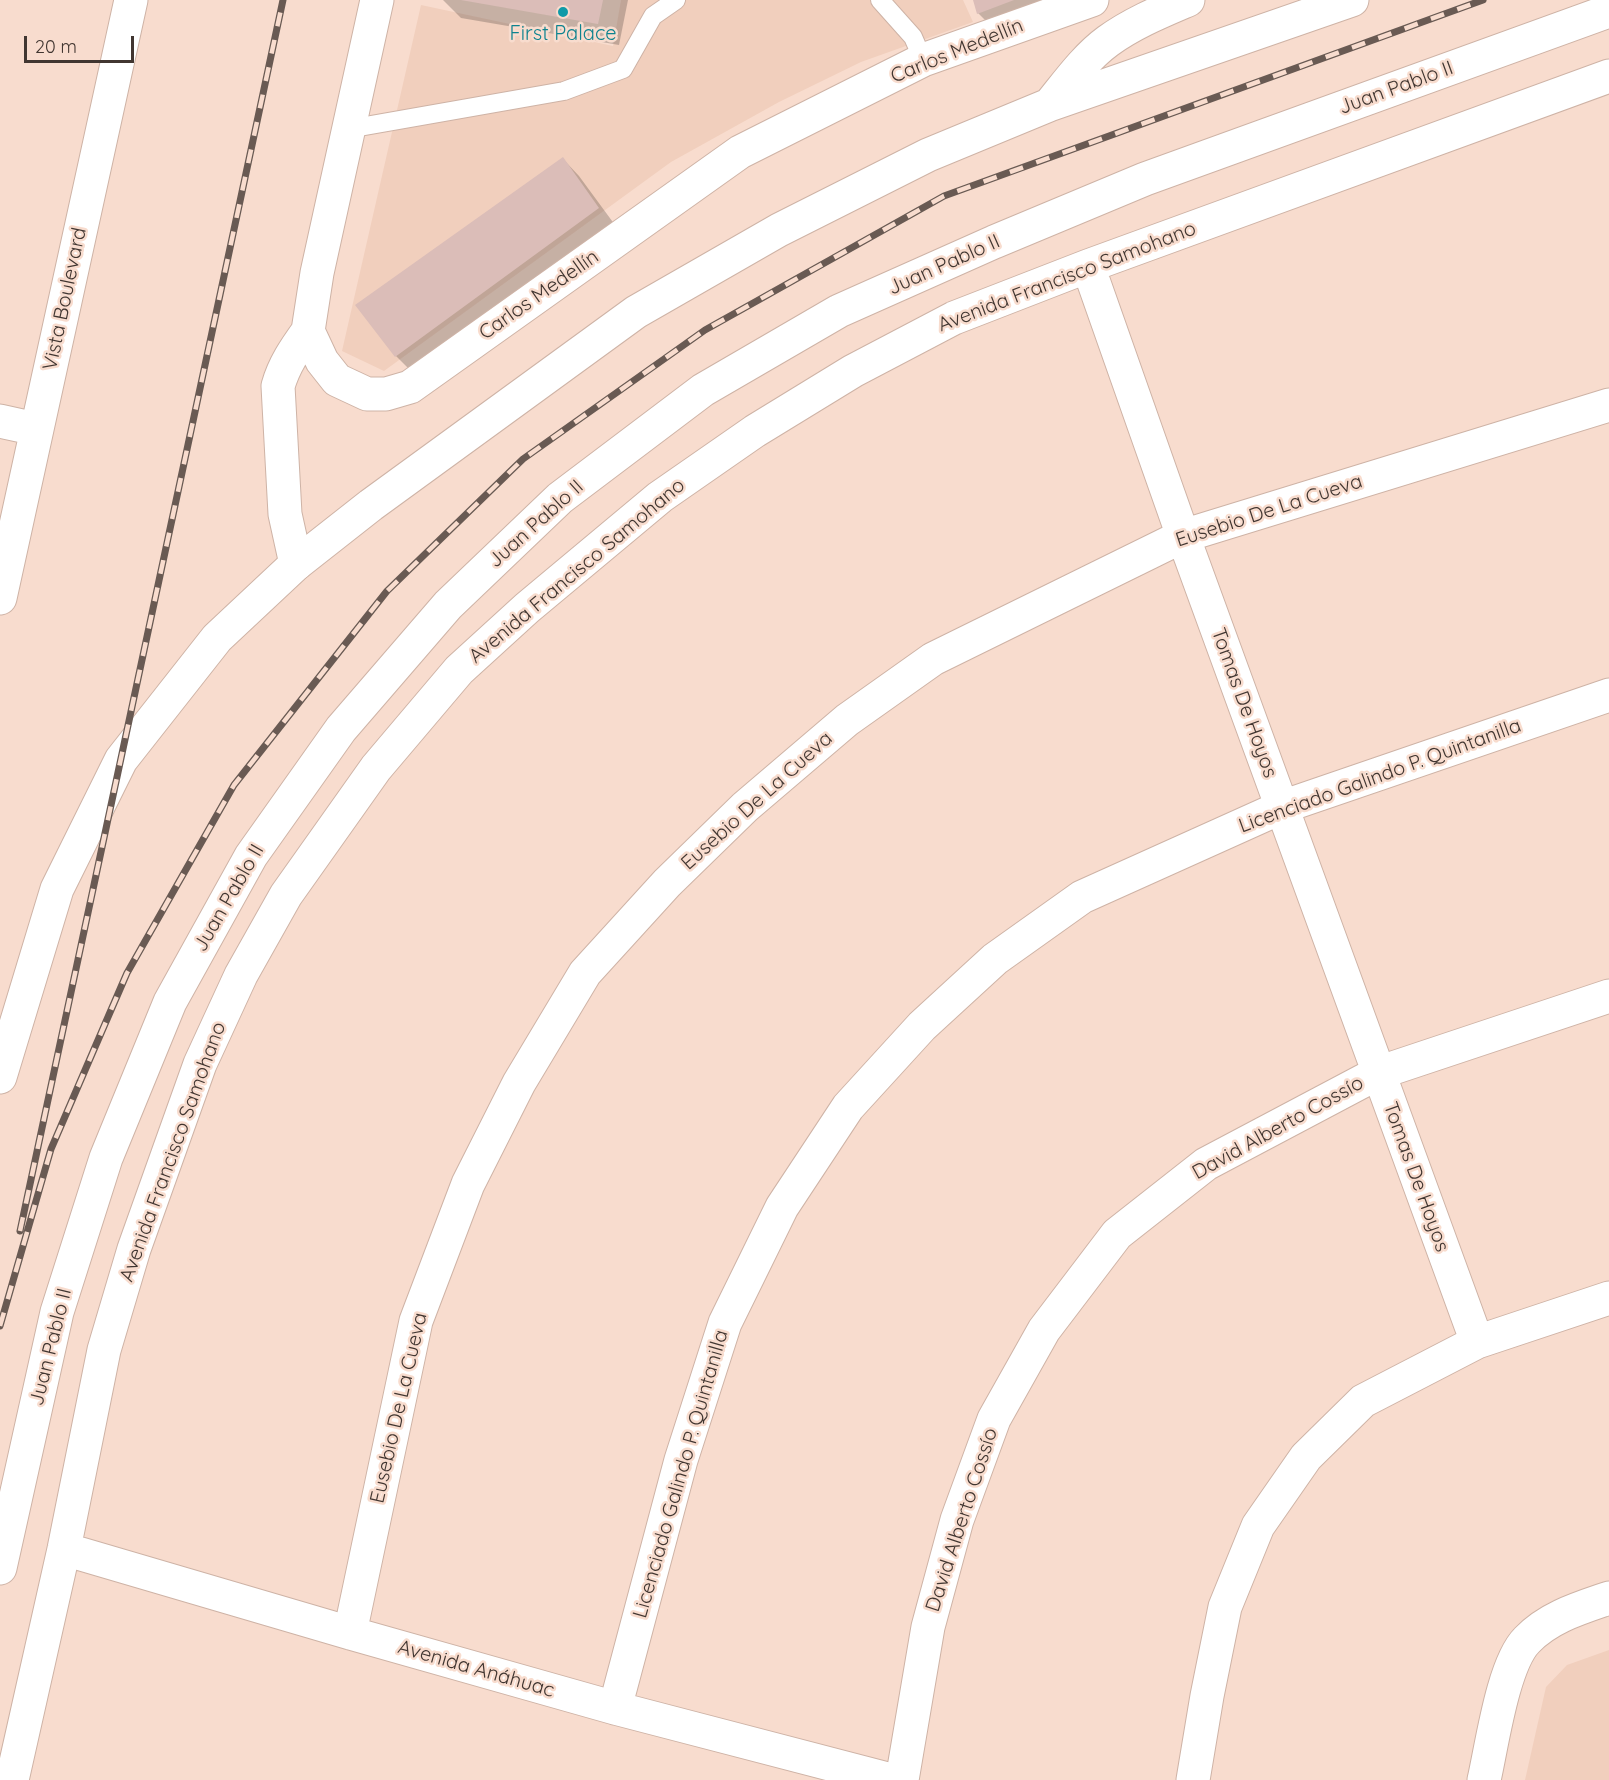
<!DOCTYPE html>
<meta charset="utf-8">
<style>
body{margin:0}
#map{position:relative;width:1609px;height:1780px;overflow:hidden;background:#f8dcce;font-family:Quicksand,sans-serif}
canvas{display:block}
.scale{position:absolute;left:24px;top:36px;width:110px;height:27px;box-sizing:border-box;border:3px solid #413631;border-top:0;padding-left:8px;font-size:18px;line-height:21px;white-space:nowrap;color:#413631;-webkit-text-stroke:4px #f8dcce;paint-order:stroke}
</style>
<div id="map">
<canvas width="1609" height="1780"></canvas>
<div class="scale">20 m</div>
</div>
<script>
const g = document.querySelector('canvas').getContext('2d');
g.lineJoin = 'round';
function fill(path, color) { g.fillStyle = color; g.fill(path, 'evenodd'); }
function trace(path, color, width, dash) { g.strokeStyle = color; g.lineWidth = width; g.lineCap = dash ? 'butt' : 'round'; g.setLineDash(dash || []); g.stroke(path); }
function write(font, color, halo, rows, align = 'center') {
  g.font = font + ' Quicksand,sans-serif'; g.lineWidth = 5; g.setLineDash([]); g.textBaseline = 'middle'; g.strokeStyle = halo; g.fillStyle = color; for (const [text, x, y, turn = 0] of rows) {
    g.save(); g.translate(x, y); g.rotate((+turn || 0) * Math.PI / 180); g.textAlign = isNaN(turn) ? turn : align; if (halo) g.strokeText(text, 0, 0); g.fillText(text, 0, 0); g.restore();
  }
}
const built = new Path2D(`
 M621,0H963L973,22L861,62L779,102L671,162L384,371L342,351L421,5L613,46Z
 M1609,1650V1780H1525L1546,1687L1567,1665Z`);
const shadow = new Path2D(`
 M443,0H628L619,45L461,18Z
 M974,0H1091L1000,35L978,13Z
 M563,159L579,176L615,225L413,373L396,356L357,305Z`);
const building = new Path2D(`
 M461,0H603L598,24Z
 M973,0H1014L977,14Z
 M563,157L599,208L395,357L355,305Z`);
const lane = new Path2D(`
 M880,0L913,37L923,60
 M348,129L564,91L623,69L653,16L676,0`);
const street = new Path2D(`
 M377,0L317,273L308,331L322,361L337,380L367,394H386L410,387L740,152L923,60L1092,0
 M1088,266L1183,536L1477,1342
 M0,421L36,429
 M296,564L285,514L278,386C284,365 295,349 308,331
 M0,598L131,0
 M64,1549L350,1633L615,1708L891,1780
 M350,1633L416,1321L468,1184L519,1083L585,973L667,883L745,807L847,720L933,659L1183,536L1609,405
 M615,1708L681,1460L725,1323L782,1207L848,1107L922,1026L995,959L1082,897L1282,807L1609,695
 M12,1780L64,1549L104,1350L134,1249L200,1064L241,975L286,895L376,768L459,670L527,608L660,497L755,431L853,371L954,318L1088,266L1609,76
 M902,1780L928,1627L957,1520L994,1419L1044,1330L1117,1234L1206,1164L1378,1073L1609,996
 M1193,1780L1207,1696L1225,1607L1258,1526L1306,1457L1363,1401L1477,1342L1609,1298
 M1484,1780C1492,1745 1503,1664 1527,1640C1549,1617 1580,1608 1609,1598`);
const secondary = new Path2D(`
 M1051,103C1068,82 1086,57 1108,41C1133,23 1160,12 1188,0
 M0,1077L57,889L121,760L217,638L296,564L371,505L636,312L779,230L928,155L1049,105L1352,0
 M0,1568L57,1312L106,1158L170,1002L251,856L341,729L448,605L560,498L703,390L839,311L994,242L1145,179L1609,11`);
const rail = new Path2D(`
 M20,1231L283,0
 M0,1326L51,1149L127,973L234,785L387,591L523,459L705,330L944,196L1483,0`);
const markers = [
 [563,12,6,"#0f9aa8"]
];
const cultureNames = [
 ["First Palace",563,34]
];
const streetNames = [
 ["Carlos Medellín",957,51,-22],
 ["Juan Pablo II",1396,88,-20],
 ["Juan Pablo II",944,265,-24],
 ["Avenida Francisco Samohano",1067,277,-21],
 ["Carlos Medellín",539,295,-35],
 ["Vista Boulevard",65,299,-78],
 ["Eusebio De La Cueva",1269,511,-18],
 ["Juan Pablo II",536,524,-42],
 ["Avenida Francisco Samohano",577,571,-40],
 ["Tomas De Hoyos",1244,703,70],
 ["Licenciado Galindo P. Quintanilla",1380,776,-20],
 ["Eusebio De La Cueva",757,801,-42],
 ["Juan Pablo II",229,898,-60],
 ["David Alberto Cossío",1278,1128,-29],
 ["Avenida Francisco Samohano",173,1152,-70],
 ["Tomas De Hoyos",1416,1177,70],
 ["Juan Pablo II",51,1347,-76],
 ["Eusebio De La Cueva",399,1408,-77],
 ["Licenciado Galindo P. Quintanilla",681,1474,-74],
 ["David Alberto Cossío",962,1520,-72],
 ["Avenida Anáhuac",476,1669,16]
];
fill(built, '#f1cfbd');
fill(shadow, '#0003');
fill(building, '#dbbdb8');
trace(lane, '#ceb3a6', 20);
trace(street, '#ceb3a6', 35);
trace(secondary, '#ceb3a6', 35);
trace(lane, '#fff', 18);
trace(street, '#fff', 33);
trace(secondary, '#fff', 33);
trace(rail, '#695a53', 7);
trace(rail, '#f8dcce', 4.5, [14]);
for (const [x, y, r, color] of markers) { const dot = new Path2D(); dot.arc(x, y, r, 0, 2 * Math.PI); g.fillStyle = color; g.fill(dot); trace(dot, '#f8dcce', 2); }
write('20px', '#0d838f', '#f8dcce', cultureNames);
write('20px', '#413631', '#f8dcce', streetNames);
</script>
